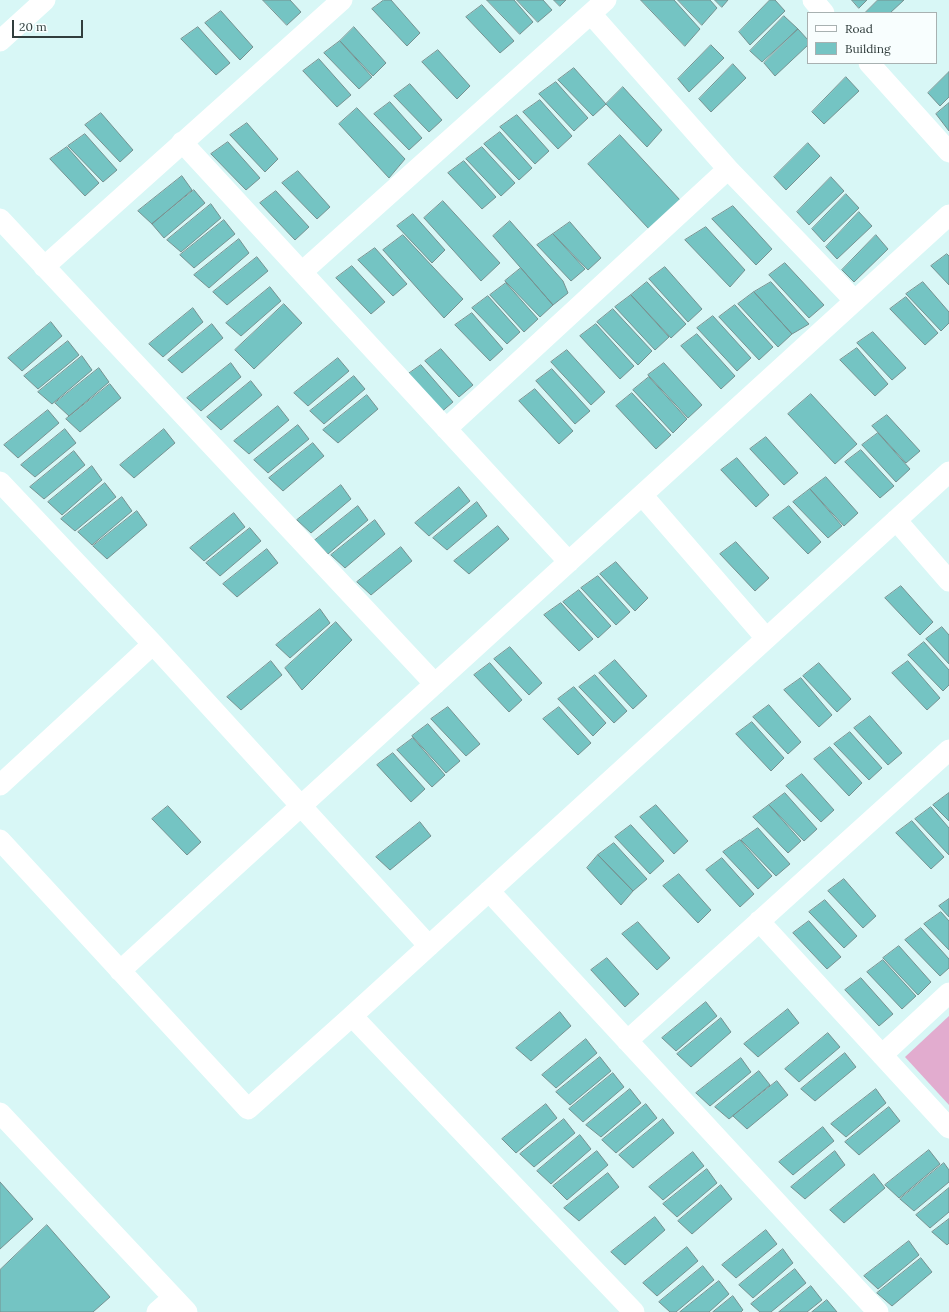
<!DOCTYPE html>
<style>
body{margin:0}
#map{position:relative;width:949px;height:1312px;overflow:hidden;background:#d8f7f6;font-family:Lora,serif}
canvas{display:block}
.legend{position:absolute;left:807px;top:12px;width:130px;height:52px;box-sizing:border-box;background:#f8fefe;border:1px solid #a8b1b1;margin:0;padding:5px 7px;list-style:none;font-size:12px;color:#313e3d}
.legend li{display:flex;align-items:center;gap:8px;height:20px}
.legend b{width:20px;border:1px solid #a8b1b1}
.scale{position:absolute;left:12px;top:20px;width:71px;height:18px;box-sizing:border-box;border:2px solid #313e3d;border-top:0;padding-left:5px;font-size:12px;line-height:14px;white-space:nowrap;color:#313e3d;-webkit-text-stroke:3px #f8fefe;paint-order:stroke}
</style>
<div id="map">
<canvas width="949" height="1312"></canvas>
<ul class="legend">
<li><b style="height:5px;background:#fff"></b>Road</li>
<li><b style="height:11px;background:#74c4c3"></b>Building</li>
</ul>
<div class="scale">20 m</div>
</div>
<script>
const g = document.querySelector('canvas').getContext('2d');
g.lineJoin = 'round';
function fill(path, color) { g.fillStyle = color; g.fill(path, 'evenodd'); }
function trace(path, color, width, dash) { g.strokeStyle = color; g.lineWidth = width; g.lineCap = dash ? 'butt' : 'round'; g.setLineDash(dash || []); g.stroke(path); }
const green = new Path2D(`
 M949,1016V1105L905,1057Z`);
const building = new Path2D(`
 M263,0H290L301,12L287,25Z
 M384,0H391L420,33L407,46L372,9Z
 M487,0H514L533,22L520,34Z
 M517,0H543L552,10L538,22Z
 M554,0H566L560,6Z
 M641,0H674L700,29L685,46Z
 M678,0H710L717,8L702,25Z
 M715,0H728L722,7Z
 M770,0H775L785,11L750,45L739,32Z
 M852,0H867L859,8Z
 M878,0H904L890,13H865Z
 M482,5L514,41L500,53L466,17Z
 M221,11L253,47L240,60L205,23Z
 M784,16L798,29L762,62L750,51Z
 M198,27L230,63L216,75L181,39Z
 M354,27L386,63L373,76L340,41Z
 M798,29L808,40V45L775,76L764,63Z
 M340,41L372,77L359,89L324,53Z
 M711,45L724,58L689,92L678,79Z
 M438,50L470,86L457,99L422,62Z
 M319,59L351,95L337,107L303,71Z
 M733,64L746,78L711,112L699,99Z
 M574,68L606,104L593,116L558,80Z
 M949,72V97L940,106L928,93Z
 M846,77L859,91L824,124L812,112Z
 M556,82L588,118L574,131L539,94Z
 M410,84L442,120L429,132L394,96Z
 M623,87L662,130L647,147L606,104Z
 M540,100L572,136L558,149L523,112Z
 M390,102L422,138L409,150L374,114Z
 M949,103V131L936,114Z
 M357,108L405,159L389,178L339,124Z
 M101,113L133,150L120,162L85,125Z
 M517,115L549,151L535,164L500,127Z
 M247,123L278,159L265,172L230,135Z
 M500,132L532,168L519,180L484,144Z
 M85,134L117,170L103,182L68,146Z
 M620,135L680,200L649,229L588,164Z
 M228,142L260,178L246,190L211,154Z
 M808,143L820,156L786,190L774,177Z
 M67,147L99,183L85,196L50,159Z
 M482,147L515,183L501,196L466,159Z
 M464,161L496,197L482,209L448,173Z
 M298,171L330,207L317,219L282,183Z
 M182,176L192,190L152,224L138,211Z
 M831,177L844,191L809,225L797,212Z
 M194,190L205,203L164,238L152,224Z
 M276,191L309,227L295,240L260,203Z
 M846,194L859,208L824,242L812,229Z
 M443,201L500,263L481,281L424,218Z
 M211,204L221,218L181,252L167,240Z
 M733,206L772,249L756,265L712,219Z
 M859,212L872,226L837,259L826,247Z
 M413,214L445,250L432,263L397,226Z
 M224,220L235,234L194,268L180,255Z
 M510,221L563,281L568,293L553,305L493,236Z
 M570,222L601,258L588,270L553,234Z
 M706,227L745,270L730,287L685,240Z
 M553,234L585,269L571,281L537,245Z
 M403,235L463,299L444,318L383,250Z
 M876,235L888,249L854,282L842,270Z
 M239,239L249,253L209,288L194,275Z
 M375,248L407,284L393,296L358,260Z
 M947,254L949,256V285L931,266Z
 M257,257L268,271L227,305L213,292Z
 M785,263L824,305L809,318L769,275Z
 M352,266L385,302L371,314L336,278Z
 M665,267L702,309L688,322L649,279Z
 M521,268L553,305L540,317L505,281Z
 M647,282L686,324L671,338L631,295Z
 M771,282L809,324L792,334L754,292Z
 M923,282L949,312V323L941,331L906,294Z
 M506,283L538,319L524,332L490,295Z
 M270,287L281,301L241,336L226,323Z
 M754,292L792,334L778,347L738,304Z
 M631,295L669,337L655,350L615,307Z
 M488,296L520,332L507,344L472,308Z
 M906,297L938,333L925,345L890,309Z
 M284,304L302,323L254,369L235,350Z
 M735,305L773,347L759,360L719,317Z
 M193,308L203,322L163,357L149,344Z
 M613,309L652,351L638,365L597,322Z
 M472,313L503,349L490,361L455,325Z
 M713,316L751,358L737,371L697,328Z
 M51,322L62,336L22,371L8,358Z
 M212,324L223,338L182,373L168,360Z
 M596,324L634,366L620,379L580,336Z
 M873,332L906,368L892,380L857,343Z
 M697,334L735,376L721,389L681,346Z
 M68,341L79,355L38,389L24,376Z
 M857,348L888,384L875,396L840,360Z
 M441,349L473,385L459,397L425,361Z
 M567,350L605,392L591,405L551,362Z
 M82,356L92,370L52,404L38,392Z
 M338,358L349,371L308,406L294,393Z
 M231,363L241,377L201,411L187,398Z
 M664,363L702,405L688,418L648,375Z
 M421,365L453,402L439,414L404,377Z
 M99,368L109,382L69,416L55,403Z
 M552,369L590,411L575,424L536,381Z
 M354,376L365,389L324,424L310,411Z
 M649,377L687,419L673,433L633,390Z
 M251,381L262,395L221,430L207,417Z
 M110,384L121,398L80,432L66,419Z
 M535,389L573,431L559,444L519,401Z
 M632,393L671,435L656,449L616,406Z
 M811,394L857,444L835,464L788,414Z
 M367,395L378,409L338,443L323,430Z
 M278,406L289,420L249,454L234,441Z
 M48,410L59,423L18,458L4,445Z
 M887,415L920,451L906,463L872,426Z
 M298,425L309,439L268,473L254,460Z
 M65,429L76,443L35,477L21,465Z
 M164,429L175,443L134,478L120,465Z
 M878,433L910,469L896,482L862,445Z
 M766,437L798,473L784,485L750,449Z
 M313,443L324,456L283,491L269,478Z
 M861,450L894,486L880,498L845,462Z
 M74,451L85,465L44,499L30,487Z
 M737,458L769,495L756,507L721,470Z
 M92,466L102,480L62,515L48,502Z
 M826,477L858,513L844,526L810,489Z
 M105,483L116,497L75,531L61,519Z
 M341,485L351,499L311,533L297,520Z
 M459,487L470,501L429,536L415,523Z
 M810,489L842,526L828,538L793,502Z
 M122,497L132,511L92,545L78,532Z
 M477,502L487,516L447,550L433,538Z
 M358,506L368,520L328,554L314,541Z
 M789,506L821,542L808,554L773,518Z
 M137,511L147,525L107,559L93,546Z
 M234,513L245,527L204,561L190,548Z
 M375,520L385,534L345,568L331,555Z
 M498,526L509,539L469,574L454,561Z
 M250,528L261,541L220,576L206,563Z
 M736,542L769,578L755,591L720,554Z
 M401,547L412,561L371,595L357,582Z
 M267,549L278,563L237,597L223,584Z
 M616,562L648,598L635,611L600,574Z
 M598,576L630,612L616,625L581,588Z
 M901,586L933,622L920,635L885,598Z
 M579,590L611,626L598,638L563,602Z
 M561,603L593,639L579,651L544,615Z
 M320,609L330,623L290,658L276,645Z
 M336,622L352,640L302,690L285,668Z
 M942,627L949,635V664L926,639Z
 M924,642L949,670V685L943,691L908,655Z
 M510,647L542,683L529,695L494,659Z
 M615,660L647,696L633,709L599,673Z
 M271,661L282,675L241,710L227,697Z
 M908,661L940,698L927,710L892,673Z
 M490,663L522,700L509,712L474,675Z
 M819,663L851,699L837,712L803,676Z
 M595,675L627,711L614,723L579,687Z
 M801,678L832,715L819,727L784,690Z
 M574,687L606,723L593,736L558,699Z
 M769,705L801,742L788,754L753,717Z
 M448,707L480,744L466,756L431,719Z
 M559,707L591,743L578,755L543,719Z
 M870,716L902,753L888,765L854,728Z
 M752,722L784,758L771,771L736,734Z
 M428,724L460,761L446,773L412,736Z
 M850,732L882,768L869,780L834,744Z
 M413,738L445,775L432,787L397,750Z
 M830,747L862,783L849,796L814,759Z
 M393,753L425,789L411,802L377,765Z
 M802,774L834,810L821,822L786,786Z
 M785,793L817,829L804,841L769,805Z
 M949,793V821L933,805Z
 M656,805L688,841L674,854L640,817Z
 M769,805L801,841L788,853L753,817Z
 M168,806L201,842L187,855L152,819Z
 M931,807L949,828V855L915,819Z
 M912,821L944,857L931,869L896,833Z
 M420,822L431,836L390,870L376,857Z
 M631,825L664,861L650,874L615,837Z
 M758,828L790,864L776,876L741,840Z
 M740,840L772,876L758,889L723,852Z
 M614,843L647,879L633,891L598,855Z
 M598,855L633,891L621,905L587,868Z
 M722,858L754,894L740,907L706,870Z
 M679,874L711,910L698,923L663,886Z
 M844,879L876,916L863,928L828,891Z
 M949,899V917L939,906Z
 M825,900L857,936L844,948L809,912Z
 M941,912L949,921V950L924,924Z
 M809,921L841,957L827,969L793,933Z
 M638,922L670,958L657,970L622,934Z
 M921,928L949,959V968L940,976L905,940Z
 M899,946L931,982L918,995L883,958Z
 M607,958L639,994L625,1007L591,970Z
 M883,960L916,996L902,1009L867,972Z
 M861,978L893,1014L879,1026L845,990Z
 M706,1002L717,1016L676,1051L662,1038Z
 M788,1009L799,1023L758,1057L744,1044Z
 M560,1012L571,1026L531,1061L516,1048Z
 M721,1018L731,1032L691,1067L677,1054Z
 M828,1033L840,1047L799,1082L785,1069Z
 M586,1039L597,1053L556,1088L542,1075Z
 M845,1053L856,1067L815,1101L801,1089Z
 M600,1057L611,1071L570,1105L556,1092Z
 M741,1058L751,1072L710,1106L696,1093Z
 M759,1071L770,1085L729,1119L715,1107Z
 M613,1073L624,1087L583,1122L569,1109Z
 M777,1081L788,1095L747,1129L733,1116Z
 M630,1089L641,1103L601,1137L586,1125Z
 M876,1089L886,1103L846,1137L831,1124Z
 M546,1104L557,1118L516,1153L502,1139Z
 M646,1104L657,1118L616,1153L602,1140Z
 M889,1107L900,1121L859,1155L845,1142Z
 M564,1119L575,1133L534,1167L520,1154Z
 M663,1119L674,1133L633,1168L619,1155Z
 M823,1127L834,1141L793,1175L779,1162Z
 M580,1135L591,1149L551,1184L537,1171Z
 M929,1150L940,1164L899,1198L885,1185Z
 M597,1151L608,1165L567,1200L553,1186Z
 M835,1151L845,1165L805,1199L791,1187Z
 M693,1152L704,1166L663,1200L649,1187Z
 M944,1163L949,1170V1182L914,1211L900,1199Z
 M707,1169L717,1183L677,1217L663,1204Z
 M608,1173L619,1187L579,1221L564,1208Z
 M874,1174L885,1188L844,1223L830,1210Z
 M0,1182L33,1219L0,1249Z
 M721,1185L732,1199L692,1234L678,1221Z
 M949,1188V1212L930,1228L916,1215Z
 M655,1217L665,1230L625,1265L611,1252Z
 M949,1219V1243L947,1245L932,1232Z
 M47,1225L110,1297L93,1312H0V1270Z
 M766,1230L777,1244L736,1278L722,1265Z
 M909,1241L919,1255L878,1289L864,1276Z
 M687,1247L698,1261L657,1296L643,1283Z
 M783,1249L793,1263L753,1298L739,1285Z
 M921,1258L932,1272L892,1306L877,1293Z
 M703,1266L714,1280L676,1312H670L659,1302Z
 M795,1269L806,1283L771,1312H760L751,1304Z
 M719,1281L729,1294L709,1312H680Z
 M811,1286L822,1300L807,1312H779Z
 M733,1296L743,1310L741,1312H713Z
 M827,1300L837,1312H812Z`);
const minor = new Path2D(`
 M813,0L824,13
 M591,14L728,169L855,301
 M0,41L45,0
 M869,63L949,152
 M182,142L569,562
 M0,219L435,684
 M44,267L342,0
 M302,272L606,0
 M446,429L728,169
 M0,482L153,644L429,946
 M642,495L766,638
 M896,520L949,581
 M0,785L153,644
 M0,840L248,1109L352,1016L949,472
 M489,891L878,1312
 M759,921L949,1128
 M120,971L949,215
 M352,1016L634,1312
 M627,1041L949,750
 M882,1055L949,993
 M0,1113L187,1312
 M157,1312L173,1298`);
fill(green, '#e2accf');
fill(building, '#74c4c3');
trace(building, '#759291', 1);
trace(minor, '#fff', 21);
</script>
